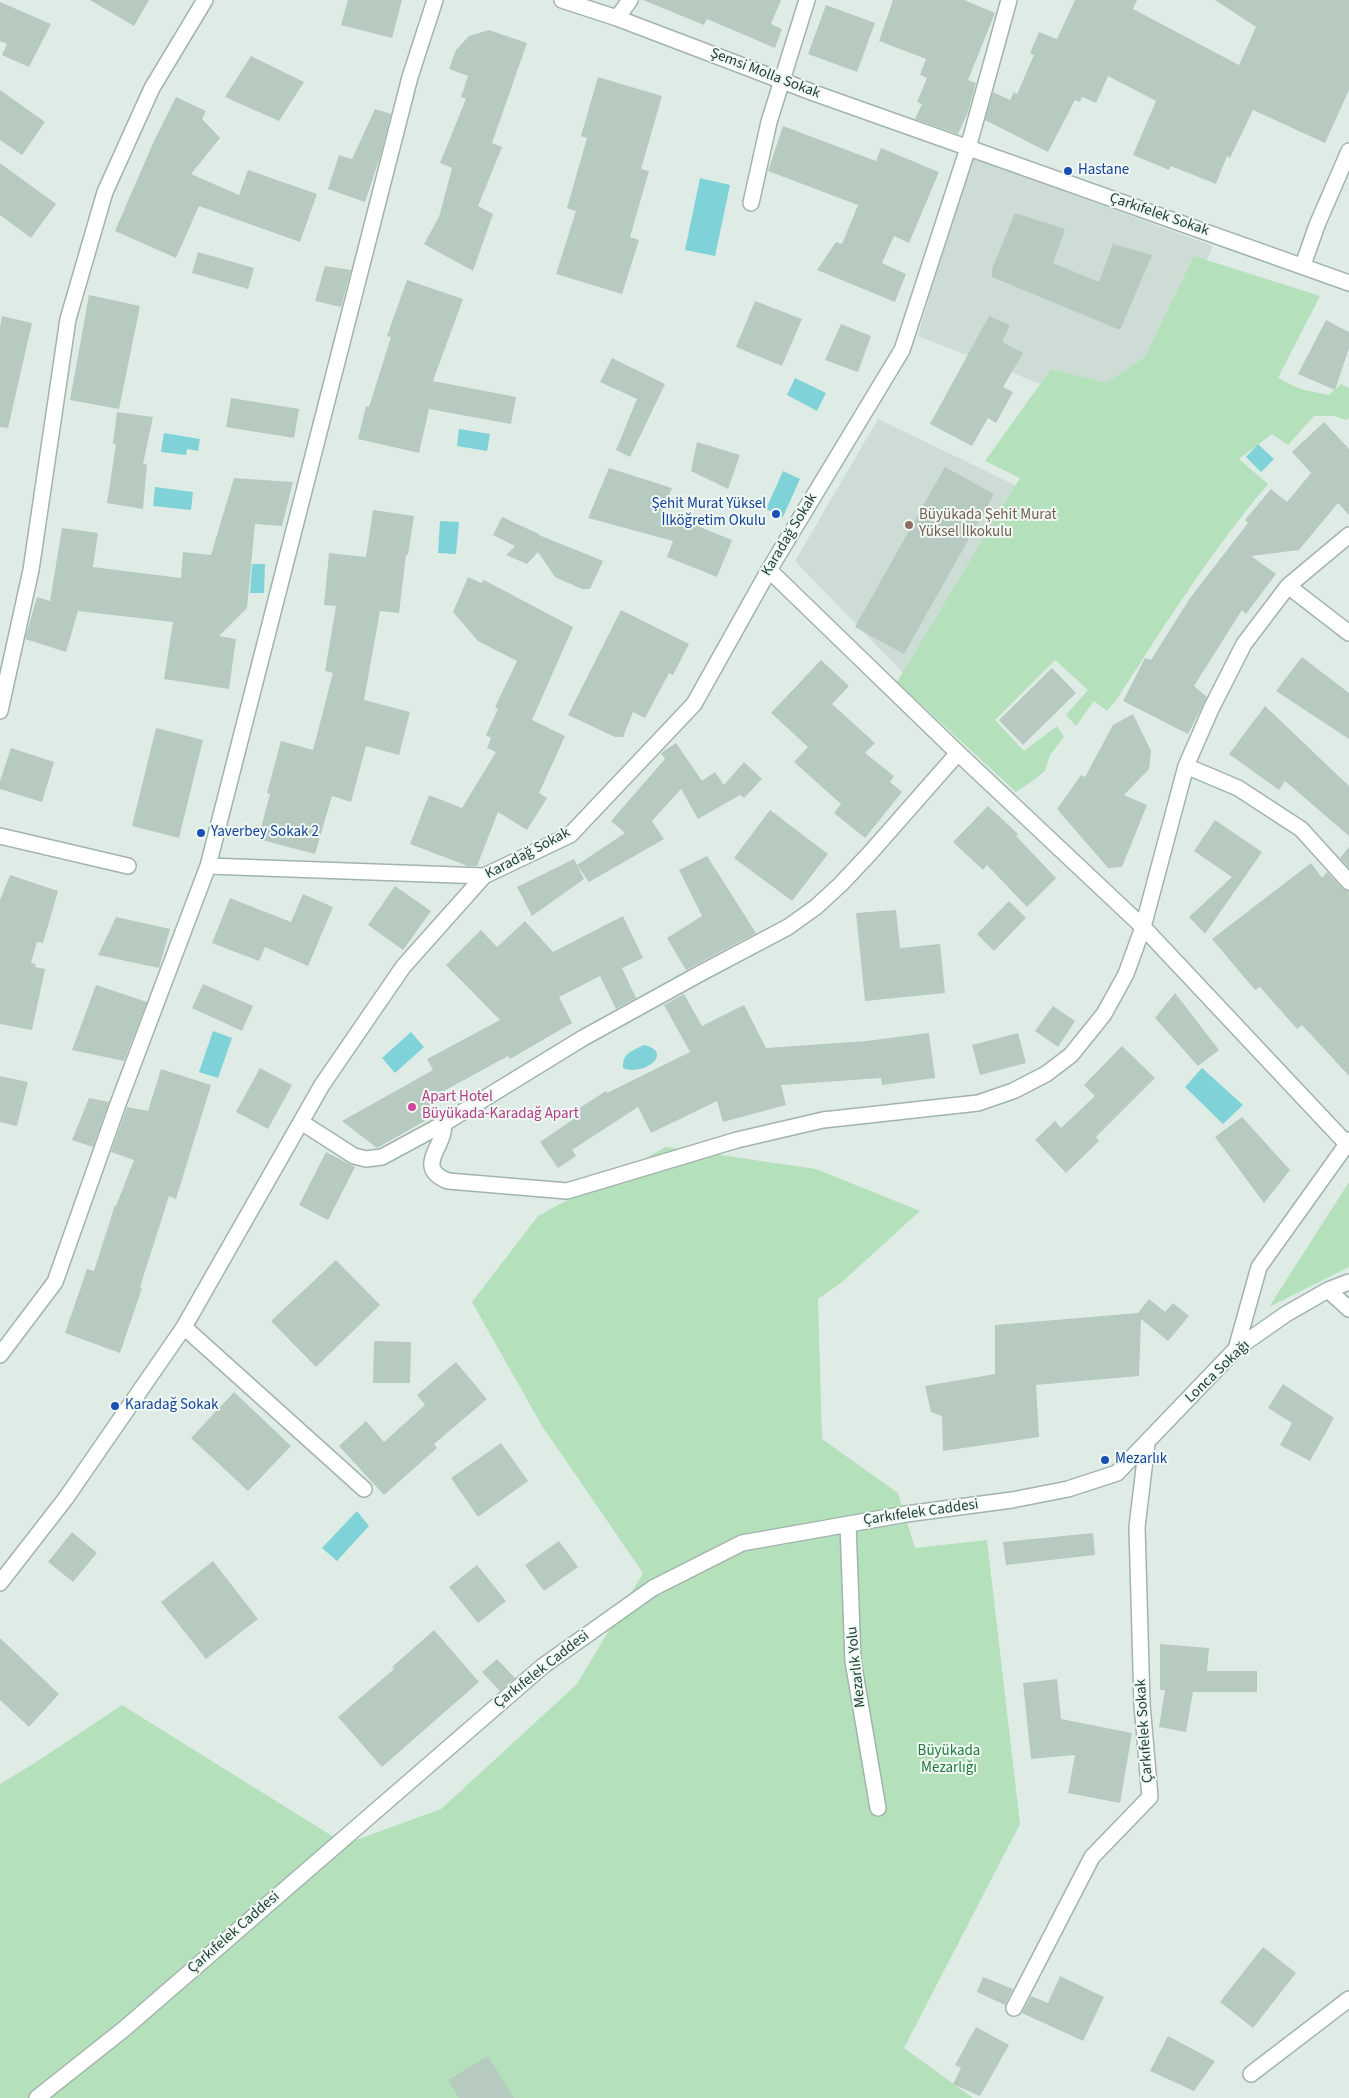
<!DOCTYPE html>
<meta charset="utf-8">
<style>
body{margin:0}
canvas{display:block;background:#dfece5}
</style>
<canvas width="1349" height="2098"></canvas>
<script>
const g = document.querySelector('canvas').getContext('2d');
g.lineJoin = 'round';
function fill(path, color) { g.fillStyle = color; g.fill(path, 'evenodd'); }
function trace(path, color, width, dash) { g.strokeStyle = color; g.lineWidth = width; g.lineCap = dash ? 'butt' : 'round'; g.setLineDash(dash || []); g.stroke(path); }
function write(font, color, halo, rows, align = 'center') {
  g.font = font + ' "Source Sans 3",sans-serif'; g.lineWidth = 4; g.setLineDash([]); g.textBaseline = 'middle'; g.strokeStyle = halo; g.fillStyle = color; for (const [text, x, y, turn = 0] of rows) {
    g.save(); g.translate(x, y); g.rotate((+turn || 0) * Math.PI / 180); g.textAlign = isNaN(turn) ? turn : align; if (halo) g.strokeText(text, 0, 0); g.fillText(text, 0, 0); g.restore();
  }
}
const built = new Path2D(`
 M969,157L1213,246L1133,420L918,336Z
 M878,419L1023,489L909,679L795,561Z`);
const green = new Path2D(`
 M1194,256L1320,296L1278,378L1300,389L1329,395L1341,384L1349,388V418L1346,420L1335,416H1314L1288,445L1272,434L1239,459L1268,484C1211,551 1165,625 1117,699L1107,711L1094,701L1076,726L1066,715L1088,690L1055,660L995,720L1024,751L1057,726L1064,737L1050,755L1045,771L1031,782L1016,792L897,682L1020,478L985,461L1051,369L1106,383L1145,357Z
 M666,1147L816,1169L920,1211L842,1282L818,1299L822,1439L898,1493L915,1548L987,1540L1020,1824L904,2048L973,2098H0V1784L33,1764L122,1705L345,1844L441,1809L577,1684L643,1573L542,1426L472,1302L538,1216Z
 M1349,1182V1267L1269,1307Z`);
const water = new Path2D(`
 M700,178L730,185L715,256L685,250Z
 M795,378L826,393L817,411L787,395Z
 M459,429L490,434L487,451L457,446Z
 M164,433L200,439L198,451L187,449L186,455L161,452Z
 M1258,444L1274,459L1261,472L1246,457Z
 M783,471L800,479L783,517L766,509Z
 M155,487L193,492L191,510L153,506Z
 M440,521L459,522L456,554L438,553Z
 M252,564H265L264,593H250Z
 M213,1031L232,1038L218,1078L199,1072Z
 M411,1032L424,1047L395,1073L382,1058Z
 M644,1045C675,1052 644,1077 623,1068C622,1053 632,1051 644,1045Z
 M1202,1068L1243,1105L1223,1124L1185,1087Z
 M357,1511L369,1526L337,1561L322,1548Z`);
const building = new Path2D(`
 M90,0H149L134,26Z
 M348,0H402L392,38L341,25Z
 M643,0H781L771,24L782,29L775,48L707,19L704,25Z
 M893,0H964L995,13L968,80L976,83L968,112L958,134L915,119L922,104L917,102L927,78L920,75L926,59L879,41Z
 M1075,0H1137L1133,9L1239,65L1256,27L1215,0H1349V90L1325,143L1253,110L1230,158L1227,156L1216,184L1171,166L1169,170L1133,155L1156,101L1108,76L1096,103L1082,97L1080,102L1075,100L1048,152L985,120L993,92L1010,100L1014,92L1017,94L1034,55L1030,53L1039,32L1057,39Z
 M0,2L51,24L29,67L2,55L7,44L0,41Z
 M826,5L875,23L857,72L808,54Z
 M489,30L527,43L492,143L502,147L478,206L493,214L473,271L424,244L439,217L452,168L440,163L466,99L461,97L468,76L449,69L456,50L469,36Z
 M251,56L304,82L279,121L225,97Z
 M598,77L662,96L641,169L649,171L630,237L639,240L622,294L556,274L576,211L567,208L587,138L581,136Z
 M0,90L45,122L22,155L0,140Z
 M176,97L206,111L202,119L220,138L191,174L239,195L248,170L317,194L300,242L199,206L176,258L115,231L154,141Z
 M375,109L391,114L380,157L365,202L328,189L339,155L352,159Z
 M783,126L876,161L881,148L939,172L909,243L894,236L882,263L906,274L895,302L817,270L836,242L842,244L858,205L768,171Z
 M0,163L56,204L31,238L0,215Z
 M1015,213L1065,229L1053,263L1099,282L1113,244L1152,255L1120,330L992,277V269Z
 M198,252L254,268L248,289L192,273Z
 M325,266L351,270L341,307L315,301Z
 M407,280L463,299L433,381L516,397L511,424L429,409L419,453L358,439L366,406L369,407L391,337L387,336Z
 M89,295L140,306L119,409L70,400Z
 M755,301L802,319L782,366L736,347Z
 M2,316L32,323L8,428L0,427V327Z
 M989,316L1010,325L1002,342L1023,353L1003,387L1013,392L996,423L988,418L972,446L930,424Z
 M1326,320L1349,332V348L1335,390L1298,374Z
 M841,324L871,336L858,372L825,360Z
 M612,358L665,384L630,457L616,450L637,399L600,382Z
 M231,398L299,409L294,438L226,427Z
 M117,412L153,417L143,464H147L143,509L107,503L116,444H113Z
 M1324,422L1349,449V515L1338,503L1299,550L1251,556L1276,574L1246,614L1242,610L1194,686L1207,697L1188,734L1123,701L1145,658L1151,660L1190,598L1248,523L1245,520L1271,489L1287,502L1311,473L1292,452Z
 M697,442L740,455L728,489L691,471Z
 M945,467L994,494L904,654L855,627Z
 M609,468L672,488L663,512L732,540L717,577L667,557L673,541L588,518Z
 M234,478L293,482L282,526L255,524L247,608L219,636L236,639L229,689L164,679L173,622L78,611L66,652L25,639L37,597L50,601L62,528L98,533L93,567L181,578L183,552L211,555Z
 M373,510L414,516L408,555H406L399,613L380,611L364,700L410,712L399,755L366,746L351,802L332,796L315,854L258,839L270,794L267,793L281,741L313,750L333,673L325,671L336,606L324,605L329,553L366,557Z
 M502,517L539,534V535L603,561L590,589H582L555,577L538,552L527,564L506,555L515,546L493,535Z
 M468,577L481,583L484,580L573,627L532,720L565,736L539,793L547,798L527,830L498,812L477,866H468L410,844L429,795L462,808L496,752L487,748L491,738L486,735L498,709L495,707L517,661L478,641L453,612Z
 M621,610L689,644L673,675L669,673L645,718L633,712L623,737H615L568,715Z
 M1302,657L1349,693V739L1276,691Z
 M821,660L849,686L832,704L875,743L865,753L894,776L890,782L902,792L865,838L834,813L841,804L794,762L808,747L771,713Z
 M1052,668L1076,693L1023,745L999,720Z
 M1265,706L1349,786V836L1285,781L1279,790L1229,754Z
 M1133,714L1151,751L1149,769L1124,795L1147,805L1122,867L1108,868L1057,809L1081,775L1085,777L1113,725Z
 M156,728L203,740L179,838L132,826Z
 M676,743L702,781L715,772L724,785L744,762L762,779L744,798L740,795L698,819L681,789L652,821L664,839L589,882L577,865L625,833L611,821L665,759L661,753Z
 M11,748L54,762L42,802L0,789V781Z
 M988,806L1018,834L1016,836L1056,878L1027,907L987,865L983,870L953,842Z
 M770,810L828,854L792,901L734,858Z
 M1215,820L1262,852L1205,934L1189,917L1232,877L1194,851Z
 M1349,847V868L1340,858Z
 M707,856L756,933L686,970L667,938L702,916L679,870Z
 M574,859L584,879L532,916L517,887Z
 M1311,863L1322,878L1327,872L1342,888L1349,891V1076L1302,1025L1297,1029L1260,987L1255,990L1212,939Z
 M10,875L58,891L43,943L37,942L31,963L36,964L35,967L45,969L32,1030L0,1024V900Z
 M395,886L431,911L403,950L368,925Z
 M303,894L333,907L308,966L265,947L259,961L212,943L230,898L291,922Z
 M1009,901L1026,918L994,951L977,934Z
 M896,910L900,948L940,944L945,993L865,1001L856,913Z
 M623,916L643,958L622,968L636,998L616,1009L600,976L559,997L572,1023L510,1059L508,1056L442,1092L445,1097L420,1112L425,1121L377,1148L342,1121L433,1070L427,1059L500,1020L446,965L481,930L497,947L525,921L553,952Z
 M116,917L170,929L159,968L98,955Z
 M203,984L253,1006L242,1031L192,1008Z
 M96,985L147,1002L124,1061L72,1050Z
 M1175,993L1219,1050L1198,1066L1155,1018Z
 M684,994L702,1026L744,1005L766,1048L866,1041L929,1033L935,1078L882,1085L881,1078L781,1085L786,1105L723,1122L717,1101L651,1133L638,1107L572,1150L576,1156L558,1168L540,1142L581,1114L578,1109L606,1091L607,1093L690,1052L664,1005Z
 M1053,1006L1075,1021L1058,1047L1035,1031Z
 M1018,1033L1026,1063L980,1075L972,1045Z
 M1122,1046L1155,1078L1096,1137L1099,1141L1066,1173L1035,1140L1055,1121L1061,1128L1095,1096L1084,1085Z
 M260,1068L292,1085L268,1129L236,1112Z
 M161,1069L211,1085L176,1199L169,1196L140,1287L142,1288L120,1353L65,1333L87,1269L94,1271L115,1205L116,1206L134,1160L111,1152L127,1107L148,1111Z
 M0,1076L28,1082L17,1126L0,1122Z
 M89,1098L109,1102L93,1147L72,1140Z
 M1242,1117L1290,1170L1264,1203L1215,1137Z
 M326,1152L355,1167L328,1220L299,1205Z
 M336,1260L380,1305L316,1367L271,1321Z
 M1149,1299L1165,1312L1173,1303L1189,1316L1168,1341L1141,1319L1139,1376L1036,1385L1039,1437L943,1451L942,1416L931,1412L925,1386L995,1374V1325L1138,1313Z
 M374,1341L411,1342L410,1383H373Z
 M456,1362L487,1399L434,1444L437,1448L384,1495L339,1446L366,1421L384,1442L425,1405L417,1395Z
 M1283,1384L1334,1418L1310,1461L1280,1445L1292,1423L1268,1408Z
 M234,1392L291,1446L248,1491L191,1438Z
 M501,1443L528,1481L478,1517L451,1478Z
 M72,1532L97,1553L73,1582L48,1562Z
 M1093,1533L1095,1555L1006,1565L1003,1542Z
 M559,1541L578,1567L544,1591L525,1565Z
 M213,1561L258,1619L206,1659L161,1602Z
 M477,1565L506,1601L478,1623L449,1587Z
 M434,1630L479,1682L382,1767L338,1717L394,1669L392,1667Z
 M0,1638L59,1694L29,1727L0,1700Z
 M1160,1644L1209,1648L1207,1671H1257V1692H1193L1186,1732L1159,1727L1165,1690H1160Z
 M497,1659L515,1678L500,1691L482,1672Z
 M1057,1679L1061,1719L1132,1733L1120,1803L1068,1793L1075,1755L1031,1759L1023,1683Z
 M1263,1947L1296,1973L1253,2028L1220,2002Z
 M1060,1976L1104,1997L1083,2041L1022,2013L1031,1996L1048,2003Z
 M983,1977L1013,1989L1005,2005L977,1992Z
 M976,2027L1009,2045L980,2096L953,2084L961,2068L955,2065Z
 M1168,2036L1215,2061L1194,2091L1150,2071Z
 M488,2056L514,2098H459L448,2080Z`);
const street = new Path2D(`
 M562,0L617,18L814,93L1349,283
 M617,18L630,0
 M751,203L769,122L807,0
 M1303,265L1317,225L1349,151
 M769,570L958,753L1143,927L1347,1144L1349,1140
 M1288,586L1349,633
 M0,711L31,570L68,319L105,192L152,88L205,0
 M1186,766L1238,788L1301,829L1349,882
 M0,836L128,866
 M208,866L484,876
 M301,1122L354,1156L366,1159L382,1157L443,1124L583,1038L701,973L788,927L816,907L841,884L871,852L958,753
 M443,1124C448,1144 412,1167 448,1181L567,1191L737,1140L823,1120L978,1103L1013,1091L1046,1074L1071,1055L1104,1014L1126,974L1143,927L1186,766L1211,709L1244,644L1288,586L1349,535
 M1328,1290L1349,1309
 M184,1327L364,1489
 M1236,1349L1259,1267L1347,1144
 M0,1355L55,1282L118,1104L208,866L410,77L435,0
 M848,1524L853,1661L878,1808
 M0,1583L66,1498L184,1327L322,1085L403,967L484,876L570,835L694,704L769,570L902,350L968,148L1009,0
 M1014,2008L1092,1857L1150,1797L1142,1704L1137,1527L1147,1443
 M1251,2074L1349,1999
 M37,2098L124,2029L543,1666L653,1588L742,1543L906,1514L1012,1500L1068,1489L1117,1473L1236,1349L1286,1314L1328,1290L1349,1282`);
const markers = [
 [1068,171,5,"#1a4fb4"],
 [776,514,5,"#1a4fb4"],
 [909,525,5,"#8d6e63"],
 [201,833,5,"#1a4fb4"],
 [412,1107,5,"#d1479c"],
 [115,1406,5,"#1a4fb4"],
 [1105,1460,5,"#1a4fb4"]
];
const streetNames = [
 ["Şemsi Molla Sokak",765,74,21],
 ["Çarkıfelek Sokak",1159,215,19],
 ["Karadağ Sokak",790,535,-59],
 ["Karadağ Sokak",528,854,-28],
 ["Lonca Sokağı",1218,1372,-44],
 ["Çarkıfelek Caddesi",921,1513,-8],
 ["Mezarlık Yolu",857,1667,-96],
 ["Çarkıfelek Caddesi",542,1670,-38],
 ["Çarkıfelek Sokak",1145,1731,-94],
 ["Çarkıfelek Caddesi",234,1933,-41]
];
const transitNames = [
 ["Hastane",1078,171],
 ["Şehit Murat Yüksel",766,505,"right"],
 ["İlköğretim Okulu",766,522,"right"],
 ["Yaverbey Sokak 2",211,833],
 ["Karadağ Sokak",125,1406],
 ["Mezarlık",1115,1460]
];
const educationNames = [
 ["Büyükada Şehit Murat",919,516],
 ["Yüksel İlkokulu",919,533]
];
const hotelNames = [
 ["Apart Hotel",422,1098],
 ["Büyükada-Karadağ Apart",422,1115]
];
const parkNames = [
 ["Büyükada",949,1752],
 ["Mezarlığı",949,1769]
];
fill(built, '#cddcd4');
fill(green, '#b5e0bc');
fill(water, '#7fd3d8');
fill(building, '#b7cac0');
trace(street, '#a1b4ac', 18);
trace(street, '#fff', 15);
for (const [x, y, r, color] of markers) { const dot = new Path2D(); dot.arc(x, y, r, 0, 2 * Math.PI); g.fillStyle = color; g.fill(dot); trace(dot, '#eff8f3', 2); }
write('15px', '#1e3e32', '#eff8f3', streetNames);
write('15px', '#164399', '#eff8f3', transitNames, 'left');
write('15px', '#785e54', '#eff8f3', educationNames, 'left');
write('15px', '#b23c85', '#eff8f3', hotelNames, 'left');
write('15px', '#237a3c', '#eff8f3', parkNames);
</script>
